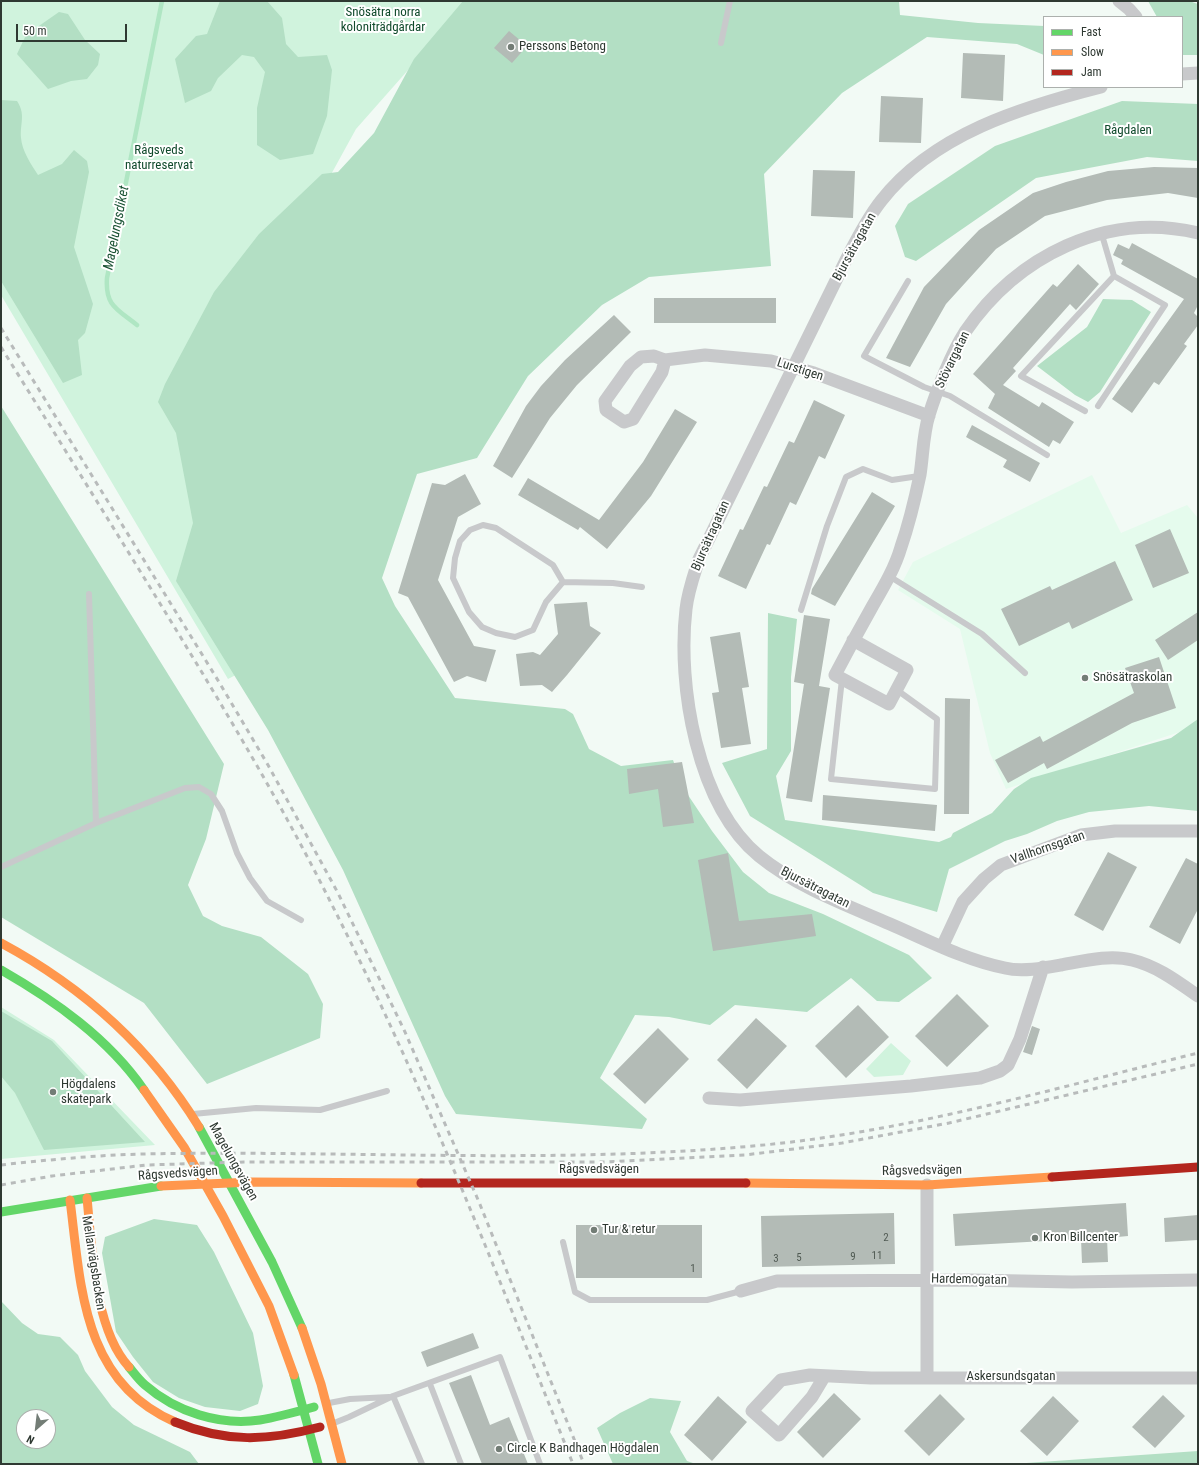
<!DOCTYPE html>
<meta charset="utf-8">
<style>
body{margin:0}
#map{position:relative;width:1199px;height:1465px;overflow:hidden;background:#f2faf5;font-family:"Roboto Condensed",sans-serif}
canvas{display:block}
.frame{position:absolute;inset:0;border:2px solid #2f3932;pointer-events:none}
.legend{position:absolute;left:1043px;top:16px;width:140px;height:72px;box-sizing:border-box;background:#fff;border:1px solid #acb0ad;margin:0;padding:5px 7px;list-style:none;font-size:12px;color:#2f3932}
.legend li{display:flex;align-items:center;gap:8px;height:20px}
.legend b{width:20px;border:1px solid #acb0ad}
.north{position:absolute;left:16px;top:1409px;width:40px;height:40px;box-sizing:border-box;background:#fff;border:1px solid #acb0ad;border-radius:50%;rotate:208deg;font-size:11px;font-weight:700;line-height:16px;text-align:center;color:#2f3932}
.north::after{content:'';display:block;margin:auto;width:14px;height:18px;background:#737d76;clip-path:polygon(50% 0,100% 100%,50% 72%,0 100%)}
.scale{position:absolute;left:16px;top:24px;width:111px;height:18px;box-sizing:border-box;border:2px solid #2f3932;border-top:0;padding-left:5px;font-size:12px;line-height:14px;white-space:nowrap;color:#2f3932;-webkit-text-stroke:3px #fff;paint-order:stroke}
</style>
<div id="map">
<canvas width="1199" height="1465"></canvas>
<div class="frame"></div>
<ul class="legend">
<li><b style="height:5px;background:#63d668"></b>Fast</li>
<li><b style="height:5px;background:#ff974d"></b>Slow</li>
<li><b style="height:5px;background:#b3261e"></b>Jam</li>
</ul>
<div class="north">N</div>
<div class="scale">50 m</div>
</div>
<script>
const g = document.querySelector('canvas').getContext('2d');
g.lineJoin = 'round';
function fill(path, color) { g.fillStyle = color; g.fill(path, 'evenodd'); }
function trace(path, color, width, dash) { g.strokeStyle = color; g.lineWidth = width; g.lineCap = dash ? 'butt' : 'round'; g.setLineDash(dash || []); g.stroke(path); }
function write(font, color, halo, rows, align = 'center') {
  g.font = font + ' "Roboto Condensed",sans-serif'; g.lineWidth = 4; g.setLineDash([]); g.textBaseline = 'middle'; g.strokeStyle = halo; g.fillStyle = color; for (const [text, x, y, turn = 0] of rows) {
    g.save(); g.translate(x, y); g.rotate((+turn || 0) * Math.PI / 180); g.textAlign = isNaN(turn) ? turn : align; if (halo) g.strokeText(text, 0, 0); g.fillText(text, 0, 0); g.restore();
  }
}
const built = new Path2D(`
 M1092,475L1121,533L1187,505L1198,518V726L1006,789L990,753L960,629L898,590L913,562Z`);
const green = new Path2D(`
 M1,1H469L356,129L273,280L375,603L228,679L1,295Z
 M1,1007L54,1040L155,1145L1,1159Z
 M891,1043L911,1061L903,1075L874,1077L866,1069Z`);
const forest = new Path2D(`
 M220,1H267L282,18L286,44L298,57L327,55L332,70L327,116L313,154L280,160L257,145V108L265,72L254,57L242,55L218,78L211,91L185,103L175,59L196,36L207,34Z
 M463,1H899L900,15L978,23L1044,26V55L1017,44L927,37L842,93L764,174L771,266L649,277L602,305L528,376L477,458L417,474L382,578L395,606L455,698L565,709L573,714L589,749L621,766L673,760L682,786L712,831L743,872L769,893L823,914L909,955L932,978L899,1002L877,1001L851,978L807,1012L735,1005L710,1025L669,1017L635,1015L600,1078L647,1119L642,1129L456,1114L445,1096L343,870L268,730L176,581L193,523L176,433L158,402L165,384L214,292L259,234L322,174L338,172L374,133L414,59Z
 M1148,1H1189L1198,4V55H1182V17H1157Z
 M59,12L68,14L85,40L100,54L98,65L87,79L71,81L48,89L17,54L26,35Z
 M1,100L17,101C26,115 20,122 21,138C22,151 31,164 38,175L62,164L74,150L87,161L89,172L74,247L93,304L85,333L78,340L82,375L63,383L1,281Z
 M1122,101L1198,104V161L1147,157L1036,178L916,261L905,257L895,226L908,204L995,146Z
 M1103,299L1132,300L1151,312L1100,392L1088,402L1075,395L1037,366L1087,327Z
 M1,406L224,764L206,839L188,885L203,916L222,926L261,937L308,974L323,1004L320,1038L207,1084L144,1003L1,917Z
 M768,613L797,619L791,677V751L776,776L785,820L939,842L951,837L953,833L992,813L1014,789L1031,778L1171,738L1198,719V811L1149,806L1089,812L1057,821L1027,834L1005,841L949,869L937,912L873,893L750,816L722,763L767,749Z
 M1,1011L52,1041L145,1142L44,1150L15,1093L1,1076Z
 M154,1219L197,1225L214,1252L253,1333L263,1386L258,1404L240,1411L205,1407L179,1398L153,1382L133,1357L116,1332L102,1253L105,1237Z
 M1,1301L22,1323L38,1334L60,1337L78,1355L85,1371L112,1407L134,1425L190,1452L199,1464H1ZM24,1417H48V1441H24Z
 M650,1398L681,1401L670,1432L687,1461L696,1464H613L597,1428L620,1413Z
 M1198,1451V1464H1012Z`);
const stream = new Path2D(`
 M137,325C117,309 105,306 107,278L162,1`);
const building = new Path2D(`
 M509,31L527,46L512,63L494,48Z
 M963,53L1005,55L1003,101L961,98Z
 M881,96L923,98L921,143L879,142Z
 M1154,167L1198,168V198L1168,193L1107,200L1045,216L996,249L946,304L910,367L886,358L924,287L979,230L1033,193L1066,182L1108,171Z
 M813,170L855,171L853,218L811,216Z
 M1132,243L1198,279V305L1194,313L1198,317V325L1184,344L1187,346L1159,385L1154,382L1132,413L1112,399L1184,299L1121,264L1123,260L1113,255L1118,244L1129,249Z
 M1078,264L1099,284L1076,310L1070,304L1013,368L1016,371L1003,385L1039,407L1042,402L1074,422L1060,444L1053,440L1049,447L988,408L995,394L973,374L1053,284L1057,287Z
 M654,298H776V323H654Z
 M614,315L631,332L577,385L550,418L512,478L493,466L526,406L541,386L565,360Z
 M814,400L845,415L825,459L819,456L796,505L790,502L770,545L767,544L746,589L718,576L740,529L743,530L764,486L767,487L789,441L794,443Z
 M675,409L697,422L651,496L607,549L580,527L578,530L518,495L528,478L599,520L643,462Z
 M972,425L1040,463L1030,482L1003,467L1007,460L966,437Z
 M465,474L481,504L458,517L438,580L474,646L496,650L486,682L467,676L454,682L408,597L398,593L432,483L445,485Z
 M872,492L895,506L835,606L811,594L812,589Z
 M1170,529L1189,573L1153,588L1135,545Z
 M1115,561L1133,600L1072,629L1069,622L1019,646L1001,609L1050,586L1052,590Z
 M587,602L590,626L601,633L567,675L552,692L542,685L520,686L516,654L533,652L540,655L558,634L554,604Z
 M1198,612V640L1168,660L1155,640Z
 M804,615L830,619L819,686L830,688L812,802L786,798L804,684L794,682Z
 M740,632L749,687L742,688L751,744L721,748L712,693L719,692L710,637Z
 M1159,657L1176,708L1132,723L1047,769L1044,763L1008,783L995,760L1040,736L1043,742L1134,693L1125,668Z
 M945,698L970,699L969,814H944Z
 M682,762L694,823L663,827L658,789L629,794L627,769Z
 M823,795L937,805L935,831L822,820Z
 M1108,852L1137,867L1103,931L1074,915Z
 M728,853L739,921L812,914L816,936L713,951L698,860Z
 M1186,858L1198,864V909L1180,944L1149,927Z
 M957,994L989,1026L947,1067L915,1036Z
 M858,1005L889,1037L846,1078L815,1046Z
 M756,1018L787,1046L747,1089L717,1060Z
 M1032,1026L1040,1029L1032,1055L1023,1052Z
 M658,1028L689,1059L645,1104L613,1074Z
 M1126,1203L1128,1236L1107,1238L1108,1262L1082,1263L1081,1239L955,1246L953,1214Z
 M894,1213L895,1264L762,1267L761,1216Z
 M1198,1215V1240L1165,1242L1164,1218Z
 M576,1225H702V1278H576Z
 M473,1333L479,1348L427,1367L421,1352Z
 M471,1375L490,1425L509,1417L528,1464H482L449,1383Z
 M834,1393L861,1419L823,1458L797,1432Z
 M940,1394L965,1419L929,1456L904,1431Z
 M1163,1395L1185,1416L1155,1448L1132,1427Z
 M718,1396L747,1422L712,1461L684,1435Z
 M1053,1396L1079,1421L1047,1456L1020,1431Z`);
const lane = new Path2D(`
 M721,43L730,1
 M908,281L864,356L924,387L950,396L1047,455
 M1098,406L1165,305L1114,276
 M1085,411L1021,376L1114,276L1102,235
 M889,576L982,634L1025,673
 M563,582L553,565L496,528L483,525L470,530L460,541L455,558L453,578L469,612L482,627L496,633L515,637L533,630L546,602L563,582L613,583L642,587
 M89,594L96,823
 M801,610L827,526L846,477L863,469L892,480L919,476
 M842,679L831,779L935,789L937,719L897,690
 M1,867L96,823L185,788L199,787L211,794L222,811L237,853L250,878L267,901L301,920
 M193,1114L256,1108L320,1110L387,1091
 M563,1242L575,1292L590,1300H707L741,1291
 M430,1384L461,1464
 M393,1396L422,1464
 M329,1403L350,1399L389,1397
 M334,1423L349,1417L393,1396L500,1357L540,1464`);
const street = new Path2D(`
 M1119,1L1129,9L1136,17
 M1182,74L1198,73
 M1101,87C1022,107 933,134 881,201C866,220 856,241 845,262L699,559C694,575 688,591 686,609C677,685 697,805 759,856C797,887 846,905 890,924C927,940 965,960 1005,968C1022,972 1044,968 1061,965C1083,961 1110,954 1132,960C1157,966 1178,982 1198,996
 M665,360L662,372L633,419L624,422L606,410L605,401L630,366L641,357L654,356L665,360L705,355L771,361L814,373L929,416
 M853,640L907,670L889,704L835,675C847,652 859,630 872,607C883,588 895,568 901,547C909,524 915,499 920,475C923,456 923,434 929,415C936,392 952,352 965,332C1017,256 1106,211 1198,233
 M942,947L963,902L984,879L1001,865L1081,835L1115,831H1198
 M709,1098L740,1100L911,1086L980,1078L1000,1071L1008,1065L1020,1039L1043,967
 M927,1185V1378
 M741,1291L777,1281L971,1280L1072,1282L1198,1280
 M824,1377L812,1397L779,1435L752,1411L781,1380L810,1375L871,1378H1198`);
const fast = new Path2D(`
 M1,970C55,1001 108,1038 144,1090
 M199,1127L272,1262L302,1328
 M1,1212L161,1186
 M129,1367C134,1373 139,1380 145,1385C176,1412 220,1426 260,1420C278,1417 296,1412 314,1407
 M294,1375L318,1464`);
const slow = new Path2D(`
 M1,943C83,987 150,1047 199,1127
 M144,1090L184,1147L223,1216L269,1306L294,1375
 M746,1183L927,1185L1052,1177
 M161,1186L252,1182L421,1183
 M87,1198C92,1247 94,1329 129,1367
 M70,1200C81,1286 82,1382 175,1422
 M302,1328L321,1384L342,1464`);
const jam = new Path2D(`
 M1052,1177L1198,1167
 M421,1183H746
 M175,1422C226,1443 268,1441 320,1427`);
const rail = new Path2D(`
 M1,328L219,682L268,765L338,893L405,1032L479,1202L584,1464
 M1,347C55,434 110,522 164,610C222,705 280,801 330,901C423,1083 497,1274 573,1464
 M1,1165L18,1163C60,1159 101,1155 143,1154C343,1150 543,1164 741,1147C897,1135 1047,1090 1198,1053
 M1,1185L52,1176L146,1165L244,1162H607L745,1155L842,1143L949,1123L1198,1064`);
const markers = [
 [511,47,4,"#737d76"],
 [1085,678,4,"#737d76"],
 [53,1092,4,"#737d76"],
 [594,1230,4,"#737d76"],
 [1035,1238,4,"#737d76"],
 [499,1449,4,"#737d76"]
];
const numberNames = [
 ["2",886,1238],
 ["11",877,1256],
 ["9",853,1257],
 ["5",799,1258],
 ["3",776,1259],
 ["1",693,1269]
];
const parkNames = [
 ["Snösätra norra",383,13],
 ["koloniträdgårdar",383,28],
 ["Rågdalen",1128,131],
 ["Rågsveds",159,151],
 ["naturreservat",159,166]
];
const poiNames = [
 ["Perssons Betong",519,47],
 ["Snösätraskolan",1093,678],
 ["Högdalens",61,1085],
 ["skatepark",61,1100],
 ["Tur & retur",602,1230],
 ["Kron Billcenter",1043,1238],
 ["Circle K Bandhagen Högdalen",507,1449]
];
const streetNames = [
 ["Bjursätragatan",855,247,-61],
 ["Stövargatan",953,360,-64],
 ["Lurstigen",800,370,18],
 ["Bjursätragatan",711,536,-66],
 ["Vallhornsgatan",1048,848,-19],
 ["Bjursätragatan",815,888,27],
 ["Magelungsvägen",233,1162,61],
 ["Rågsvedsvägen",599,1170],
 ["Rågsvedsvägen",922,1171,-1],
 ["Rågsvedsvägen",178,1174,-4],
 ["Mellanvägsbacken",93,1263,81],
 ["Hardemogatan",969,1280,1],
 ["Askersundsgatan",1011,1377]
];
const waterNames = [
 ["Magelungsdiket",117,228,-79]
];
fill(built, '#e5fbed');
fill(green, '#d0f3dd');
fill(forest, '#b3dfc4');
trace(stream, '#afe6c3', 4.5);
fill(building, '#b3bbb6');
trace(lane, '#c8c9cb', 6);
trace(street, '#c8c9cb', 13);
trace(fast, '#63d668', 9);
trace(slow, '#ff974d', 9);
trace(jam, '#b3261e', 9);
trace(rail, '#b8bbbb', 3, [5, 5]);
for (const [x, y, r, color] of markers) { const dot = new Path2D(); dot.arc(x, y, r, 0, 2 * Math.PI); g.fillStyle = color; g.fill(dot); trace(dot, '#fff', 1.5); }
write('11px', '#505a53', null, numberNames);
write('13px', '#104a2c', '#fff', parkNames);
write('13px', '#2f3932', '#fff', poiNames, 'left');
write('13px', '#2f3932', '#fff', streetNames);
write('italic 14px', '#1a5234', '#fff', waterNames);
</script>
